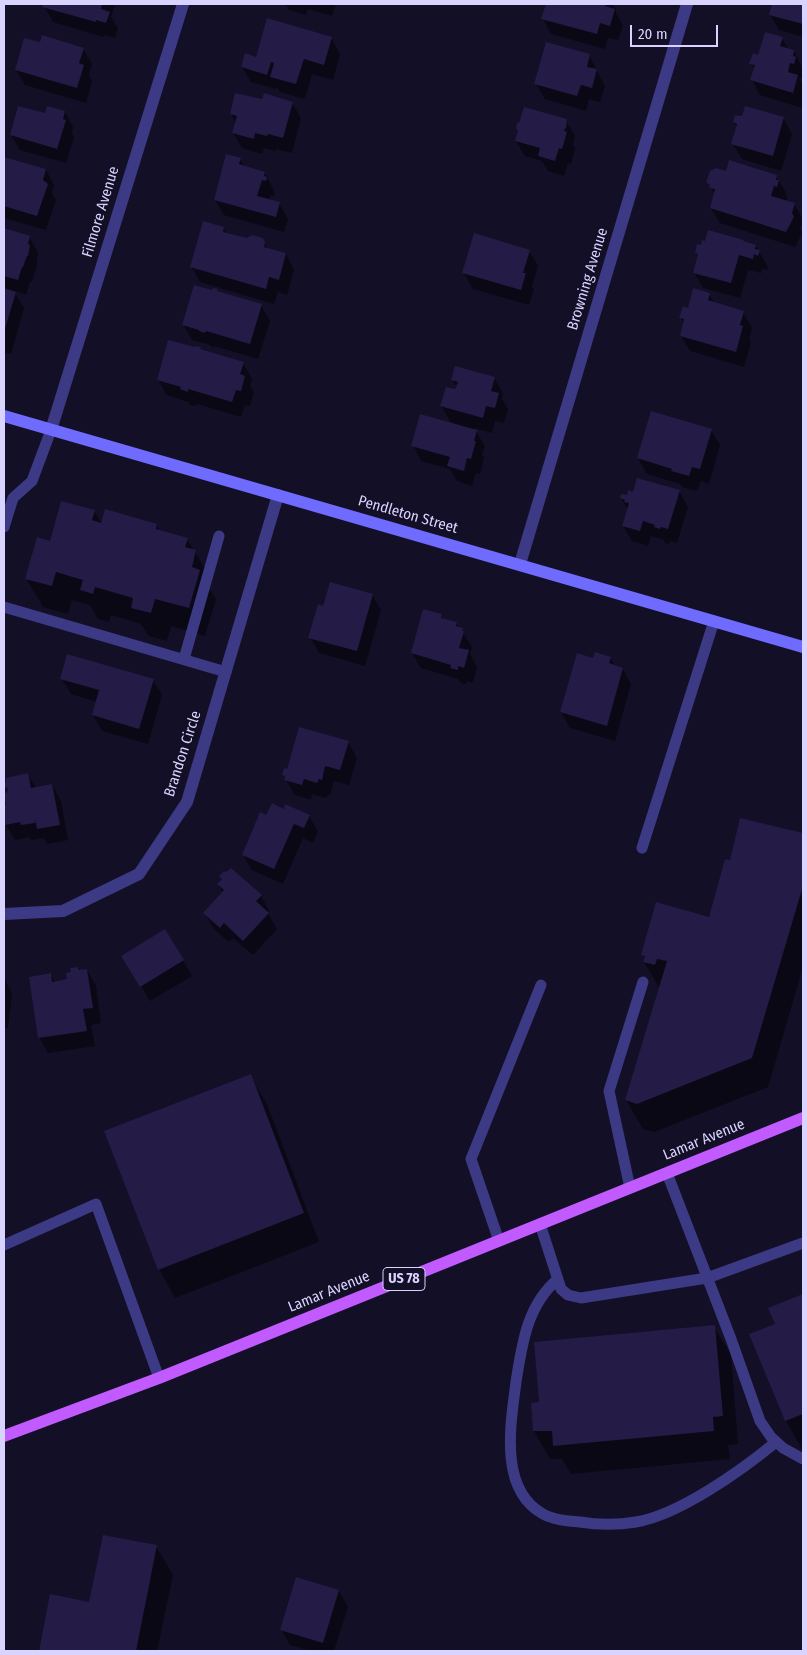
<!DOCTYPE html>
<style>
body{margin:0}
#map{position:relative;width:807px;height:1655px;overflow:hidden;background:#130f26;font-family:"Fira Sans Condensed",sans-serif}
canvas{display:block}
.frame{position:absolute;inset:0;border:5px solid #d9d4ff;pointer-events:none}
.scale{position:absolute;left:630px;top:25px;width:88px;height:22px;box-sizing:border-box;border:2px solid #d9d4ff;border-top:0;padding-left:6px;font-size:15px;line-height:18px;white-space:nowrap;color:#d9d4ff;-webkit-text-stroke:4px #130f26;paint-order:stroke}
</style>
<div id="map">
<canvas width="807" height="1655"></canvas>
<div class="frame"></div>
<div class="scale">20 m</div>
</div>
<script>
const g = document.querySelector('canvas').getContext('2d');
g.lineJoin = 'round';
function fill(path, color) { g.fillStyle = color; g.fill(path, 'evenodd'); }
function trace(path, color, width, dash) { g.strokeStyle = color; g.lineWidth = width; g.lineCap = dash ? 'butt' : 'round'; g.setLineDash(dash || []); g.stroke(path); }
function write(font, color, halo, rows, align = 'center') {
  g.font = font + ' "Fira Sans Condensed",sans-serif'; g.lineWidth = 4; g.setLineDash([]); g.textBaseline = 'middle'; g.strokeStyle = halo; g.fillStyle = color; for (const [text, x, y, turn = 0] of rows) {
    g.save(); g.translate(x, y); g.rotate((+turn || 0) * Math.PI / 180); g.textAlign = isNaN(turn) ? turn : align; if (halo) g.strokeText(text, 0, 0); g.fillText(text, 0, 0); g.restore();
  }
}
const shadow = new Path2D(`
 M45,4H115L111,17L118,28L115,38L105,35L104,37L53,22L44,6Z
 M285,4H336L332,16L308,9L306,15L289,10Z
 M547,4H613L616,10V13L623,26L618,40L608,38L605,49L551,34L543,19Z
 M773,4H803V37L779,30L770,15Z
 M331,38L340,54L333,80L312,74L305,99L280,92L277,86L276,89L251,82L242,67L257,58Z
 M782,38L789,50L794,51L802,67L803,79L799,78L803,85L802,108L760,95L752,80L755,70L751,63Z
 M41,44L83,49L92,64L89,75L92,81L86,103L25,85L16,70Z
 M589,55L605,86L600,102L589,99L586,111L545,99L536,84Z
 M262,101L292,103L301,118L292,153L276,149V151L264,148L262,154L242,148L233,133L236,123L231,114Z
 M65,112L73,127L72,133L74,137L66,163L20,150L11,135L45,115Z
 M783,118L792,134L781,171L742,159L733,144L737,128L734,122Z
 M566,121L575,136L573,145L575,148L571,164L568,163L564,176L548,171L542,161L525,156L516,141L519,132L517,129L520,124Z
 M4,158L46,170L54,185L52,194L56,200L46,230L4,218Z
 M240,159L245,167L265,173L275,193L274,196L271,195L269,200L279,203L288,219L284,232L224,215L215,199Z
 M727,172L776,176L785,191L787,197L786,202L794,204L803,219L800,229L802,233L795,247L720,223L711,208L715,195L708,181Z
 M223,228L227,234L248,240L262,239L267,249L286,254L294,270L287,295L278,292L274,304L200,282L191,266Z
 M4,230L29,237L38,253L36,271H35L32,282L30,281L26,295L14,291L24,308L11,354L4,352Z
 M744,243L756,246L768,267L767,270L762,269L761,273L748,270L740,298L703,288L694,272L699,258L696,253Z
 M529,251L538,266L532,286L534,290L529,305L473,289L464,273Z
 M213,289L217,291L219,293L261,305L270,321L258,359L214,346V348L208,344L192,340L183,324Z
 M709,294L715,304L743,312L752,328L749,339L751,342L744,367L690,351L681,336L684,324L681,318Z
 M200,348L201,351L243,363L252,379L250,386L254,392L250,406L245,405L241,417L197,404L196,406L190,405L188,402L167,395L158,380Z
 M494,378L503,393L502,399L508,409L504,423L495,421L492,433L474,428L485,446L482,454L484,458L480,474L476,473L472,486L457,481L450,469L421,461L413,445L452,424L441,406L456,391L457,388L453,380Z
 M711,430L720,445L709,484L701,481L697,491L682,487L680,484L647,474L638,458Z
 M679,491L688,507L677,543L670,541L669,544L665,543L663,539L651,536L648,546L632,541L623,526L628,510L621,498Z
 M94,511L102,524L157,525L160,531L187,539L212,580L209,588L216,599L205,636L171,626L167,641L149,636L141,624L111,615L109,622L98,619L90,605L72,600L68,614L43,607L26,578L51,543Z
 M372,595L381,610L365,666L319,653L310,637L324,608Z
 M441,616L443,619L456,623L471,645L472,648L470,654L477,667L473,683L467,681L466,684L461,683L458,679L421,668L412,653Z
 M610,658L616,667L623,669L631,684L615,741L570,728L561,712L594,659Z
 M62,679L153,680L162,695L148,744L102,731L93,715L97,702L71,694Z
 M348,742L357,758L349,785L334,781L330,795L328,794L326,798L312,794L311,800L295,795L283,775L288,770Z
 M28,775L36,788L52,785L61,801L68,840L47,844L44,838L31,840L29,837L15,840L6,825L4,812V806H7L9,793L6,787L8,783Z
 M284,810L309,816L318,831L313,843L303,838L283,884L252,870L243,855L267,817Z
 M741,819L803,834V967L768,1087L654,1132L643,1129L626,1100L660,989L644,962L645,959L643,954L710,919L731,862Z
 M218,884L261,896L269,911L268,913L277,929L253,955L233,938L229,942L214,929L205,913L223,893Z
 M165,930L192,976L150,1001L123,956Z
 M87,970L96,986L101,1023L91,1025L95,1046L48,1053L39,1037L50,974L55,982L68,980L79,971Z
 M4,978L12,993L8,1028H4Z
 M250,1076L267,1104L319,1242L175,1298L159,1269Z
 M803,1295V1449H802L786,1421L750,1335L776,1325L770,1309Z
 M714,1327L731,1355L738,1444L728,1445L730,1459L571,1474L562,1459H550L534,1431L540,1403Z
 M156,1546L173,1575L157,1651H39L51,1596L90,1604Z
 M339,1591L348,1607L334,1651H311L290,1645L281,1629Z`);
const building = new Path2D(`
 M43,4H102L101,9L110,12L106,23L96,20V22L42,7Z
 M546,4H606L605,6L615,9L610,26L600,23L597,34L541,19Z
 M772,4H803V24L769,15Z
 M267,18L332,37L324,65L304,59L296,84L270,77L274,63L271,62L267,75L241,67L245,53L256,57Z
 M765,32L783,37L780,46L794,50L793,56L796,57L794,64L790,63L788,72L798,75L793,93L750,80L755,65L749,64L753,53L758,55Z
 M42,35L84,48L79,63L84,65L77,88L15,70L24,38L40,42Z
 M546,42L590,54L587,67L597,69L592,88L581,85L577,96L534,84Z
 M235,93L262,99L264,93L293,102L283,138L268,134L267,136L255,133L254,139L232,133L237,116L230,114Z
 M18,106L45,113L47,106L65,111L63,119L66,120L57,149L10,135Z
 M745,106L784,117L773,156L731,144L737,124L733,122L735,115L742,116Z
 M524,107L567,119L566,129L565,128L564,131L567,132L562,149L559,148L555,161L538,156L540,148L515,141L518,130L516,129L517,122L519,123Z
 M226,154L241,158L239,164L265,172L264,176L267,177L266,181L262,180L257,196L280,202L276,217L214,200Z
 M4,157L46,169L43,180L48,184L37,216L4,206Z
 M729,160L777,175L776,180H779L777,187L774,186L771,196L795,203L792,213L794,217L786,232L710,208L715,189L709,188L710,185L706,182L710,171L716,168L726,171Z
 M203,221L224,227L223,232L247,238L252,235L263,238L265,242L264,247L286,253L279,280L269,277L266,289L190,267Z
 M4,228L30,236L28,244L30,245L28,256H27L23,267H22L18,280L4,276Z
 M708,230L744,240L743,241L756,245L755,249L760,250L758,256L754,254L753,259L739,255L731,283L693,273L698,254L695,253L697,244L701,245L702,240L705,241Z
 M474,233L530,250L523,273H526L521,290L462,273Z
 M194,285L212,290L213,288L218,289L217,291L262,304L250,344L206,331L205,333L199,331V330L182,325Z
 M4,288L16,292L4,332Z
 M693,288L710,293L708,300L744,311L740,325L743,326L736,352L680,336L684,319L679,318L683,306L688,308Z
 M168,340L195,347V346L201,347L200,349L244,362L240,374L245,376L241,391L236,390L232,402L188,389V392L180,389L181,387L157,380Z
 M455,366L495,377L491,391L499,393L495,408L486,406L483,418L440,406L446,387L455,389L458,382L451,380Z
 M651,411L712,429L700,469L692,467L689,476L671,471L672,469L637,458Z
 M420,414L477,430L474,441H476L471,459L467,458L464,471L447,466L450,457L411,446Z
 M637,478L680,490L668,529L661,527L660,529L654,527L655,525L643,521L640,531L622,526L629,503L624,502L625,500L620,498L621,494L627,495L628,490L633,492Z
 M61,501L95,510L92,520L101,523L105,509L157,524L156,529L188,538L185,547L196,550L192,567L200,570L189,608L155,599L151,613L131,608L133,598L95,587L93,594L80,590L83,580L56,572L52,586L25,579L37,537L50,541Z
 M330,582L373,594L357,651L308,638L318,604L323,606Z
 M423,609L442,614L441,618L457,622L456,626L463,628L462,631H464L459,648L469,650L464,668L458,666V670L450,668L451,665L411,653Z
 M595,652L611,657L609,663L623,668L607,726L560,712L577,653L593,658Z
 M67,654L154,679L139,729L92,715L99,690L60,679Z
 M299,727L349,741L340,770L325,766L322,780L319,779L317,783L304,779L302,785L284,780L285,776L282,775L284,768L287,769Z
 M28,773L31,788L52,784L60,825L37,829L35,819V823L21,825L20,822L5,825L4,805H6L4,793L8,792L7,787L5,788L4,783L6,782V778Z
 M272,803L284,809L285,804L310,815L304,828L294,824L274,869L242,855L260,812L266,815Z
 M740,818L803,833V886L752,1058L637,1104L625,1100L667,961L657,959L655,965L643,962L645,956L641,955L656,902L709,917L725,859L730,860Z
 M231,868L262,895L256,901L269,913L243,941L224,923L220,928L203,913L224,890L217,884L222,879L219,876L224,871L226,872Z
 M165,929L184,960L140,987L121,956Z
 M78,967V970L87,969L93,1008L83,1009L87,1031L38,1038L29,977L51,973L52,982L67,979L66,973L71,972L70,968Z
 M251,1074L304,1213L158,1270L104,1131Z
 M803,1294V1414L785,1421L749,1334L775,1324L768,1308Z
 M715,1325L723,1416L713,1417L714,1431L553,1446L552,1431H533L531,1403L539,1402L534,1342Z
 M103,1535L157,1545L136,1651H39L50,1594L89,1602Z
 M296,1577L339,1590L323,1643L280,1630Z`);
const service = new Path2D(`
 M4,527L13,498L32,481L51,430
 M4,607L226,672
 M184,659L219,536
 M642,848L714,621
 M667,1173L731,1339L760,1421L771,1437L783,1448L803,1459
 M630,1188L609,1091L643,982
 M540,1224L561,1289L568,1295L581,1298L707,1278L803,1243
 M499,1241L471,1159L541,985
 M4,1245L96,1204L159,1378
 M558,1279C527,1305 522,1344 516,1382C511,1422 498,1489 543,1514C554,1520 567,1521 580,1522C598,1525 618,1525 636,1522C679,1515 742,1470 776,1442`);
const minor = new Path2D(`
 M51,430L183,4
 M520,564L687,4
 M4,914L63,911L139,874L187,802L278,495`);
const secondary = new Path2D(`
 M4,416L803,647`);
const primary = new Path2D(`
 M4,1436L159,1378L803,1118`);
const shields = [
 [404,1279,42]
];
const shieldNames = [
 ["US 78",404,1279]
];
const streetNames = [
 ["Filmore Avenue",101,212,-73],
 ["Browning Avenue",588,279,-73],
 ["Pendleton Street",408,515,16],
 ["Brandon Circle",183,754,-72],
 ["Lamar Avenue",704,1140,-22],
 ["Lamar Avenue",329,1292,-22]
];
fill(shadow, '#0007');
fill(building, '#241b47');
trace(service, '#3d3a85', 11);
trace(minor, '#3d3a85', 12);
trace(secondary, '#6f6bff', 12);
trace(primary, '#c25bff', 12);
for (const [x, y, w] of shields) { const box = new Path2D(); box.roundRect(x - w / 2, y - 11.5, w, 23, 4); g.fillStyle = '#130f26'; g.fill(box); trace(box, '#d9d4ff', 1); }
write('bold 14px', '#d9d4ff', null, shieldNames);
write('15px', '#d9d4ff', '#130f26', streetNames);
</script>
